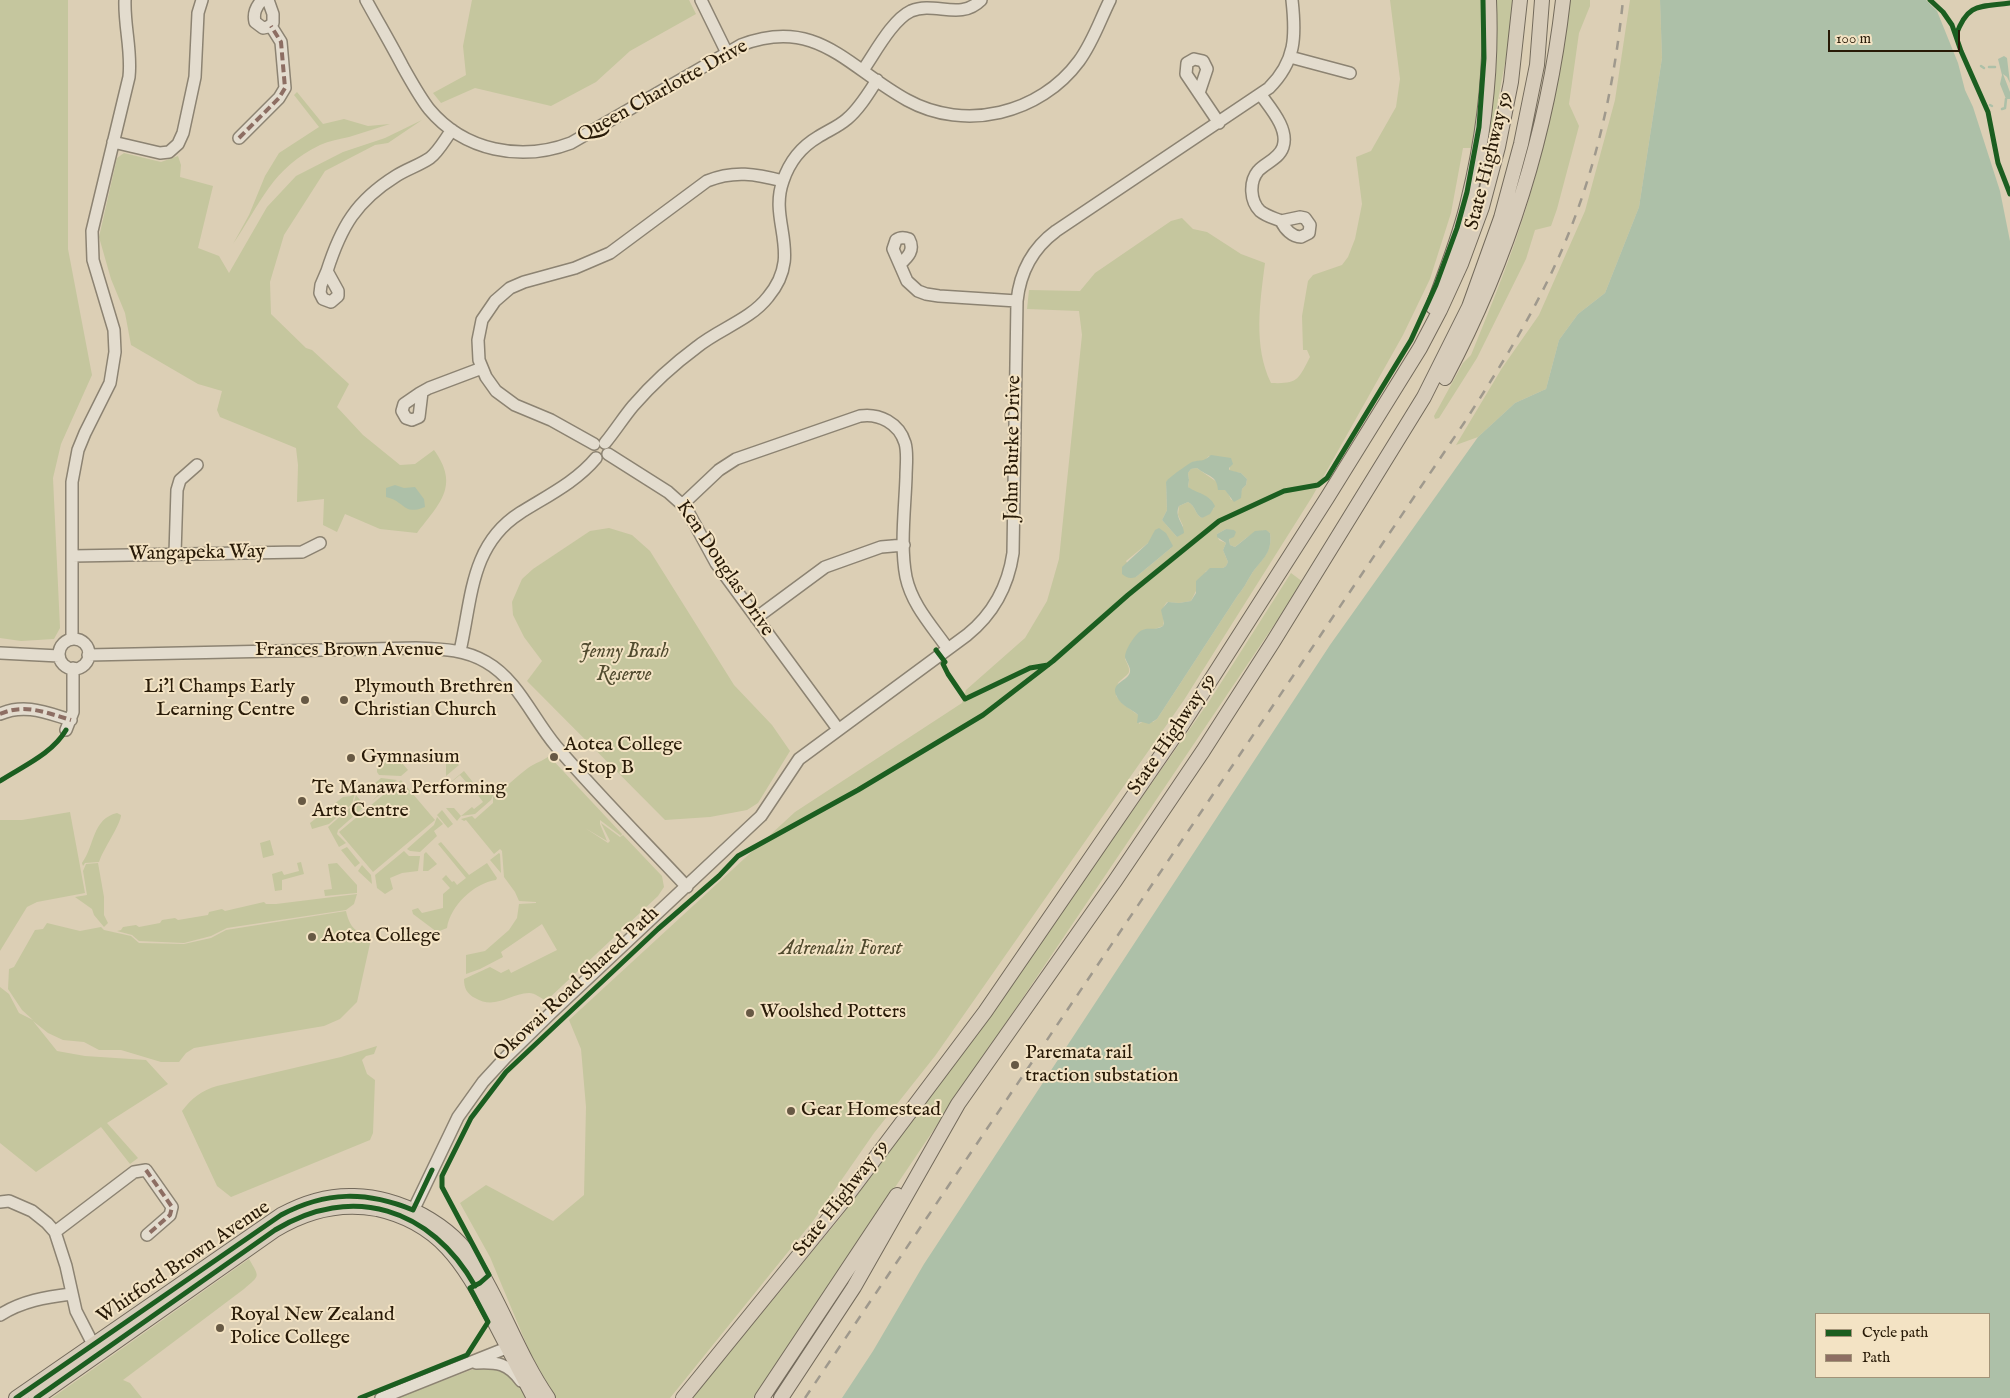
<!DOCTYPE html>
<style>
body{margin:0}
#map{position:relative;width:2010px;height:1398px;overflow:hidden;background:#dccfb5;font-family:"IM FELL English",serif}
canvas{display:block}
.legend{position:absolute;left:1815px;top:1313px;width:175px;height:65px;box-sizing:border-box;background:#f3e3c4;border:1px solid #a29378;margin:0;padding:6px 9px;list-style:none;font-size:15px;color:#281a07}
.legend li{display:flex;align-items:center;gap:10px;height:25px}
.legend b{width:25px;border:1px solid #a29378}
.scale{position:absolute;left:1828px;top:30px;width:132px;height:22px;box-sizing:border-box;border:2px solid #281a07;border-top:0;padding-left:6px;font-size:15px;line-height:18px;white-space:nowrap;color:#281a07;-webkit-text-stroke:4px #f3e3c4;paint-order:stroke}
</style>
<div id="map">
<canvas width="2010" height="1398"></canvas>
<ul class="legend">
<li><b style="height:6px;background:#1b5e20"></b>Cycle path</li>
<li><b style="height:6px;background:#8d6e63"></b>Path</li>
</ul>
<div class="scale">100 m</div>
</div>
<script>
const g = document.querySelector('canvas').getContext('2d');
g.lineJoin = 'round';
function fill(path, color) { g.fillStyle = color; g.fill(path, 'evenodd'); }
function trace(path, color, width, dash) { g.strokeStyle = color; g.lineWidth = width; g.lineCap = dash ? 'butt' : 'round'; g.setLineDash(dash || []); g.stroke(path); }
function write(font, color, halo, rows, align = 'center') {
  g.font = font + ' "IM FELL English",serif'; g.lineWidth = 4; g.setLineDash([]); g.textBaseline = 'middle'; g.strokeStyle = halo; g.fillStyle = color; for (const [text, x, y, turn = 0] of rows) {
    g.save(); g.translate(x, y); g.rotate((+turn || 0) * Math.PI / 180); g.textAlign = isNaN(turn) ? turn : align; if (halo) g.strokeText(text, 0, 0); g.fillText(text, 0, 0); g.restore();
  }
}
const green = new Path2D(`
 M0,0H68V249L92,375L61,444L53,478L60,628L54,639L21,641L0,638Z
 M472,0H689L696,14L630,51L596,82L551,106L475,88L441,103L433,93L466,75L463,46Z
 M1390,0H1512L1511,31L1489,148H1463L1451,213L1430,279L1403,335L1312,497L1184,700L935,1056L874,1133L813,1221L670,1398H556L531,1355L490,1257L460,1203L486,1185L553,1221L584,1195L586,1107L581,1049L569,1020L795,812L962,703L966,690L1025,638L1047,601L1059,559L1082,335L1079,311L1027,309L1029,290L1080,291L1095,273L1171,221L1182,218L1193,229L1207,232L1241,254L1265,263C1260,302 1253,346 1271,383C1298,384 1298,380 1310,357L1307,350H1303L1302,316L1308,281L1313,275L1342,265L1348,257L1355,239L1362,204L1356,157L1371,151L1396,107L1400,79ZM1209,456L1224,458L1230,467L1229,471L1241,473L1247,479L1246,485L1242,489L1241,493L1231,500C1227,485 1208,477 1197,468L1191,469L1188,473L1189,480L1188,487L1191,491L1210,499L1214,508L1202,518C1195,515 1196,506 1188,502L1179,506L1178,515L1183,526L1177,537L1162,520L1167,510L1166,482L1193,462L1204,461ZM1226,529L1232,537L1229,538L1230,545L1235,547C1243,540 1260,525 1270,533C1273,554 1260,560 1251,575C1246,583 1244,588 1238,595L1157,719L1153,722H1142L1139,724L1138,715L1123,704L1116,696L1118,683C1129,672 1133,675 1125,659L1152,630L1163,626C1166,616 1159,611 1167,602L1179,603L1191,601L1206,571L1223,568L1226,566L1228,562L1223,550L1226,543L1219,540L1217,534ZM1148,543L1171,548L1136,577L1126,561Z
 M1570,0H1590V6L1579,33L1569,104L1579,126L1557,209L1551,226L1535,230L1526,259L1477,358L1439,418L1435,419L1434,416L1463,363L1471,355C1486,318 1501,282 1514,245C1541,169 1561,80 1570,0Z
 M1630,0H1660L1662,58L1639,207L1605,293L1578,314L1559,340L1546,389L1515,403L1478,437L1456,445L1502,368L1539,315L1585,211L1615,100Z
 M297,92L323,124L344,119L368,126L390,124C376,128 363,133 349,137C340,139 329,141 320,145C272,168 261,203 233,244L249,215L265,176L279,153L319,127L294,95Z
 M422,120L388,143L375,145L325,171L284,235L270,282L271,314L306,348L312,350L349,384L337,407L363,435L400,465L415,464L434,450C460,486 440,503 417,533L380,529L345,514L337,532L323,525L324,499L297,502L298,465L296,448L220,417L217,410L222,391L198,384L131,345L125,313L111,279L99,237L117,158L124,153L161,162L178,156L181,165L180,177L213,186L198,248L219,256L229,273L267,207L296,176L343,152L385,138Z
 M609,528L632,535L650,551L734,685L772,725L790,751L758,803L747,810L710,817L665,820L527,681L542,661L524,637L513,615L512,602L522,579L533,569L590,531Z
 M1291,573L1303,582L753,1398H692L840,1218L1124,823L1210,700Z
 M388,755L392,759L396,756L408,770L401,776L379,775L377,772V764Z
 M549,756L622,834L621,836L600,820V824L607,841L585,828L608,843L610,841L601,823L620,837L623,835L662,876L664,887L658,896L546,1001C541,998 535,993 529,993C509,994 495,1010 475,998C467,994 464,988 464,979L490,967L501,973L509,969L511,973L557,950L542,924L501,952L503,957L480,969L466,974V955L485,951L509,930L517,918L519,904L536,903V902L519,901L515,892L504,877L502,851L500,849L494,854L466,820L464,821L461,819L472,816L475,819L493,803V797C505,788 516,777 528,768C535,763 543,761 549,756Z
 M456,762L459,765L446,776V764Z
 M464,771L476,786L472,789L460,775L443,789L446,793L441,795L439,793L436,796L435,795Z
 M381,778L397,780L372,801L380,793L374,784Z
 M401,780L435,820L373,872L339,832Z
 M485,782L494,793L491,800L475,814L461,816L457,821L446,808H454L461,816L472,807L474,809L483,802L475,791Z
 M355,793L352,804L329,824L312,829L310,823L343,797L351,796Z
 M356,795L365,806L338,830L337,834L346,843L339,847L328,827L353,805Z
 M442,810L453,824L448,828L437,815Z
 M70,812L85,893L37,902L27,907L0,951V820H22Z
 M117,813L121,815C121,824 103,849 99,862L85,863L83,866L82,863C95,845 92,819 117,813Z
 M437,817L443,824L434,831L437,836L420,852L410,851L407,849L434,825Z
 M270,840L274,855L263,858L260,843Z
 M441,842L469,875L487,863L497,878L496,880C474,883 450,906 447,928L437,932L413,914L412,910L418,908L422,913L443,908V894L450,888L442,879L446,875L452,882L454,881L457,885L466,878L438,844Z
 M347,847L360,863L355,867L341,850Z
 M404,851L409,856H420L418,871L402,873L390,878L393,889L385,894L377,888L375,875Z
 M426,852L437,864L428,871H423L424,854Z
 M499,853L500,854L501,873L490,860Z
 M301,862L304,874L282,880V890L275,891L272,874L282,871L284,875L299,871L297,863Z
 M98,863L104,897V915L108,923L104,927L94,915L92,909L75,897L87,895L83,871L86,864Z
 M337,863L357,885V893L325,896L324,890L332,889L328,864Z
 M362,865L371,875L372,884L358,871Z
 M357,894L354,904L346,910L227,928L211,936L184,943L139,941L132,935L117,931L121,930L123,927L136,925L139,927L160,923L162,920L175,918L178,920L208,915L209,912L222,909L225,911L264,902L266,904H276Z
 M346,911C350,929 356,931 371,939L357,1002L340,1019L324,1026L194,1048L186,1053L179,1062H161L121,1050H99L84,1042L63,1040L48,1033L33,1021L57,1051L85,1056L146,1060L168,1084L107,1123L138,1158L130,1164L101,1127L36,1172L0,1143V987L9,994L19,1013L33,1020L22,1010L8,989L9,969L14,967L35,930L43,929L47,923L80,931L101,927L104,930L131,936L139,943L184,944L211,938L226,930Z
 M377,1046L374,1054L366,1056L362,1060L367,1074L375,1080L373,1133L370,1140L231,1197L217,1186L182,1111C191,1099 202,1090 217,1086L341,1057Z
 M249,1259C260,1278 260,1275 244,1289L123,1380L130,1383L142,1398H52Z
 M494,1366L514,1376L528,1398H397L471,1370Z`);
const water = new Path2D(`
 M1660,0H1926L1937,11L1958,63L1965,90L1973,107L2000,191L2010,241V1398H842L873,1351L924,1264L1330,645L1478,437L1515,403L1546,389L1559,340L1578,314L1605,293L1639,207L1662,58ZM1816,1314H1989V1377H1816Z
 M2004,56L2007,58L2010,83L2007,77L2003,74L2010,92V99H2006L2000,84L2002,75L1998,59Z
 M1211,455L1231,458L1233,464L1229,468V470L1241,473L1247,479L1246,485L1242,489L1241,498L1234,502L1225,490H1218C1217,475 1208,477 1197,468L1191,469L1188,473L1189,480L1188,487C1196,493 1210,494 1215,506L1210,514L1202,518C1195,515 1196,506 1188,502L1179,506C1174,517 1184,523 1184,533L1177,537L1162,520L1167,510L1166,482C1168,478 1188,464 1192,462C1201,459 1202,463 1211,455Z
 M395,485L404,488L415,487L424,499L425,507C403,516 405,501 386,497V488Z
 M1159,528L1166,533L1173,546L1171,548L1136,577C1130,579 1127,578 1122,574V567L1148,543L1155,530Z
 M1226,529L1234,530L1236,532L1234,537L1229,539L1230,545L1235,547L1255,531L1266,530L1270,533C1273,555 1260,560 1251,575C1246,583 1244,588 1238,595L1157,719L1149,724L1142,722L1137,723L1138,715C1132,709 1121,706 1117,697C1109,682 1128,682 1130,672C1131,667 1126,662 1125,657C1125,650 1133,638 1138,633C1146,625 1154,632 1163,626L1164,623L1161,610L1168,602L1179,603L1191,601L1196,593V581L1210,568H1223L1226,566L1228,562L1223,550L1226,543L1217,537V534Z`);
const stream = new Path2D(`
 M1981,66L1984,68
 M1989,67H1995
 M1990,105L1992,106
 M2002,109L2005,108L2006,99`);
const minor = new Path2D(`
 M262,0C256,7 253,13 255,22L263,28L268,27L273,23V14L268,0
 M366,0C378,22 391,44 403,67C411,81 419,96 429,109C464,151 521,162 571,143L741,45C817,16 847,67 907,100C965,132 1040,114 1079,61C1093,42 1100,20 1110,0
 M701,0L727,53
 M1290,57L1350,73
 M863,70C875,53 892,20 911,11C935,1 960,21 981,0
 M1199,93L1207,69L1203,61L1194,59L1187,63L1186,74L1219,123
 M1261,95C1271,109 1289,129 1283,147C1279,159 1265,163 1258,171C1249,182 1250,201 1260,211C1266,216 1274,218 1281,221
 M239,138L279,98L285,88L281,42L271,26
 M113,142L160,153L169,152L178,144L183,133L195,77L198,13L202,0
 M1300,217L1305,218L1310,225L1309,233L1301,237C1292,237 1285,229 1281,221Z
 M900,264C908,257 915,250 909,239C904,237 900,237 896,240L893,249L907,281L918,291L926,294L939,296L1017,301
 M327,271L321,285L320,293L323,299L331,302L338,296V291L327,271C341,227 356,201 396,176C407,169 420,165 430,158C439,151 445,139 452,130
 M422,392L419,417L412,420L406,418L402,411L404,404L420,393L429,388L482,368
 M605,443C615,431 623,418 633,406C652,384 674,364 697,347C719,329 750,320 768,297C804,254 768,222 783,181C789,163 801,147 818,137C827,131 838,127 847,119C859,109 868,94 877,80
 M594,444L551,420L515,405L496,391L486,377L479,360L478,340L482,320L495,301L510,288L524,282L575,268L610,253L707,181C734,170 756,174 783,181
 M608,454L668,492L686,508L716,563L838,729
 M683,504L719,470L736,459L860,416C879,413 899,423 905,443C908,453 906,466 906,477C905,508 900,546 906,577C912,605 932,626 948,649
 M175,554L177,490L180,480L197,465
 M72,556L302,552L320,543
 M756,618L825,567L881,547L904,545
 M72,639V482L78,450L85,433L110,383L115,352L114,330L93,260L92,231L129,77C132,51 124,26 125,0
 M59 654a15 15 0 1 1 30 0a15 15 0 1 1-30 0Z
 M460,651C472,599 470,545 520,513C547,496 576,482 596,458
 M0,653L59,656
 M88,655L416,648C441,649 464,649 486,662C518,680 533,719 556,746C598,795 643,840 687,887
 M0,714C25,703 47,713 71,720
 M66,730L73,712V668
 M0,1202L9,1201L32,1211L47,1223L55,1232L66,1266L76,1311L97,1352
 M410,1217L458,1117L483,1082L506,1057L552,1012L761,816L799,759L967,635C993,614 1008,587 1013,553L1017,301C1020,272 1033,248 1056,231L1269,88C1296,61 1296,36 1292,0
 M55,1232L134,1172L146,1170L172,1207L170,1215L147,1235
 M0,1315C22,1301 46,1297 71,1294
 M476,1363C497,1362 508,1363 521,1381
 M381,1398L514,1345`);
const major = new Path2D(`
 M1433,307C1445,272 1460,237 1468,201C1484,136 1492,68 1489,0
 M1445,378C1507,261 1548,132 1563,0
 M16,1398L281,1215C303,1203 328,1195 354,1196C400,1197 451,1224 476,1264C503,1307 519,1356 548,1398
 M36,1398L275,1230C306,1211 340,1202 377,1209C440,1223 463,1263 492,1317C506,1344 520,1371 534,1398
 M683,1398L843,1201L985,1012L1182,725L1327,498L1420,348L1440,310L1461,264L1482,207L1498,147L1511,82L1520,0
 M762,1398L897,1195
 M781,1398L854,1287L958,1104L1115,881L1203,751L1273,642L1424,397L1469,307L1501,218L1521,144L1537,65L1542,0`);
const rail = new Path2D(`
 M805,1398L1464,423C1493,378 1521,334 1545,286C1590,197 1613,99 1623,0`);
const quiet = new Path2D(`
 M239,138L279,98L285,88L281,42L271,26
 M0,714C25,703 47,713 71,720
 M146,1170L172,1207L170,1215L147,1235`);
const cycleway = new Path2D(`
 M1930,0L1943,12L1952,25L1961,51L1988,112L1998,163L2010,194
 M1956,35C1968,2 1980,7 2010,3
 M936,650L945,662L943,664L948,674L965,699L1030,668L1048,665
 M0,781C23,766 52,754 66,730
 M16,1398L281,1215C326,1191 366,1191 413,1210L432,1170
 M36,1398L275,1230C352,1183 431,1208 475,1286
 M360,1398L467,1355L488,1322L470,1288L480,1283L489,1275L442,1187V1176L471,1118L506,1072L658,929L719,876L738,856L858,790L983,715L1053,661L1128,595L1219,521L1284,491L1318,485L1327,478L1411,340L1436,285L1457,228L1467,192L1479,127L1484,58L1483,0`);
const markers = [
 [305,700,5,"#675944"],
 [344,700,5,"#675944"],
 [554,757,5,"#675944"],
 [351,758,5,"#675944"],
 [302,801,5,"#675944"],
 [312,937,5,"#675944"],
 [750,1013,5,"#675944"],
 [1015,1065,5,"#675944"],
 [791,1111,5,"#675944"],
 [220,1328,5,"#675944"]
];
const streetNames = [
 ["Queen Charlotte Drive",663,92,-29],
 ["State Highway 59",1490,161,-76],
 ["John Burke Drive",1014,448,-89],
 ["Wangapeka Way",197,554,-1],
 ["Ken Douglas Drive",724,569,56],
 ["Frances Brown Avenue",349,651],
 ["State Highway 59",1173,735,-56],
 ["Okowai Road Shared Path",577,985,-43],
 ["State Highway 59",842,1199,-52],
 ["Whitford Brown Avenue",184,1263,-34]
];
const parkNames = [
 ["Jenny Brash",624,653],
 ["Reserve",624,676],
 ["Adrenalin Forest",841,950]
];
const poiNames = [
 ["Li'l Champs Early",295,688,"right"],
 ["Learning Centre",295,711,"right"],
 ["Plymouth Brethren",354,688],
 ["Christian Church",354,711],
 ["Aotea College",564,746],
 ["- Stop B",564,769],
 ["Gymnasium",361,758],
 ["Te Manawa Performing",312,789],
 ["Arts Centre",312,812],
 ["Aotea College",322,937],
 ["Woolshed Potters",760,1013],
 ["Paremata rail",1025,1054],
 ["traction substation",1025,1077],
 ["Gear Homestead",801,1111],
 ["Royal New Zealand",230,1316],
 ["Police College",230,1339]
];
fill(green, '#c5c69e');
fill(water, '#adc0a8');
trace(stream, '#adc0a8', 2.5);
trace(minor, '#8c8372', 14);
trace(major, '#736a5b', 16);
trace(minor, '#e3dcce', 11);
trace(major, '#d7ccba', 14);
trace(rail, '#9f998d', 2.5, [9, 9]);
trace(quiet, '#8d6e63', 4, [8, 4]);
trace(cycleway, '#1b5e20', 5);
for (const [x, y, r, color] of markers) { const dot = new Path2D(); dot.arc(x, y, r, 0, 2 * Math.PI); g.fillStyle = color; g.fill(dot); trace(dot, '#f3e3c4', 2); }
write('20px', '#281a07', '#f3e3c4', streetNames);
write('italic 20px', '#514b2f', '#f3e3c4', parkNames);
write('20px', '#281a07', '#f3e3c4', poiNames, 'left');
</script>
